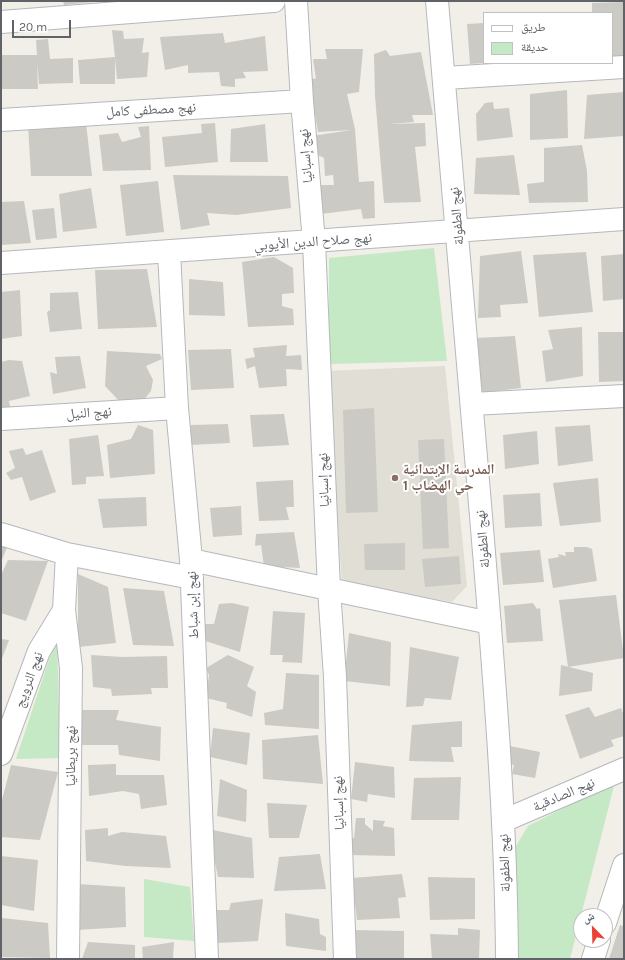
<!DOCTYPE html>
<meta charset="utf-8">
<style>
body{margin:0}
#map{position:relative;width:625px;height:960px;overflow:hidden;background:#f1efe8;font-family:Karla,"Noto Naskh Arabic",sans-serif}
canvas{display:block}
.frame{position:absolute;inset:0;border:2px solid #5f6368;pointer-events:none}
.legend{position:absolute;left:483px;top:12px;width:130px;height:52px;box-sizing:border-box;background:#fff;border:1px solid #bfc1c3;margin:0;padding:5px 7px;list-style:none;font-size:12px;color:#5f6368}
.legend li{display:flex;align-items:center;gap:8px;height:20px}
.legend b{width:20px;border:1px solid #bfc1c3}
.north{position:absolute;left:573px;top:908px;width:40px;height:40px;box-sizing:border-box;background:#fff;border:1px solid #bfc1c3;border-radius:50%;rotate:337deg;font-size:11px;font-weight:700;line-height:16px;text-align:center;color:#5f6368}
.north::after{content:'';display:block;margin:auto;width:14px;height:18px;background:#ea4335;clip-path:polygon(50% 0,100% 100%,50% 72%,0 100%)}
.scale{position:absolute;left:12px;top:20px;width:59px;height:18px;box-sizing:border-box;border:2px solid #5f6368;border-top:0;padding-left:5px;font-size:12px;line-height:14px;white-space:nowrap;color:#5f6368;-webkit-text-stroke:3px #fff;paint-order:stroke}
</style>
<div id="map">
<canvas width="625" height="960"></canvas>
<div class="frame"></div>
<ul class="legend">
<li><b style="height:5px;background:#fff"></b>طريق</li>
<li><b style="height:11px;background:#c5e8c5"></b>حديقة</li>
</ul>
<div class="north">ش</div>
<div class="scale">20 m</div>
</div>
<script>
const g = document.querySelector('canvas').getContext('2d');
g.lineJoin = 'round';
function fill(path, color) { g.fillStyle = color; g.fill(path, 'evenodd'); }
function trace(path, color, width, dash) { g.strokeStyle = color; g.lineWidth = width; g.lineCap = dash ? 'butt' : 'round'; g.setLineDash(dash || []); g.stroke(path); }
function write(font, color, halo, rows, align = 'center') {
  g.font = font + ' Karla,"Noto Naskh Arabic",sans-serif'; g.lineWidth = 4; g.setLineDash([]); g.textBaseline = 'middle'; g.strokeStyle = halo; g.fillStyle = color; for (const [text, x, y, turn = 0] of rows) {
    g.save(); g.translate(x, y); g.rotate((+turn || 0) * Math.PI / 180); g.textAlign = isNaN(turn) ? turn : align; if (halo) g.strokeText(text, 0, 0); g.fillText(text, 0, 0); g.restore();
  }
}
const education = new Path2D(`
 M445,366L467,586L452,602L342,584L327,371Z`);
const green = new Path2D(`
 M434,248L447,361L329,364V258Z
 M57,636L60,758L16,759Z
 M615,782L570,959L514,958L516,846L528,826Z
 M144,879L190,887L194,941L144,937Z`);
const building = new Path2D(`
 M63,1H92V2L64,5Z
 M624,2V57L612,56V13H592V3Z
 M484,23V63L470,64L467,24Z
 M112,30L123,31L124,39L144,38L142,53L149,52L147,77L117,79L115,58V84H80L78,60L115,57Z
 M223,33L225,43L265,36L268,71L243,72L246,78L235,79V87L221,86L219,72L188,73V65L165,70L160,37Z
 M48,39L50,59L73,58V83L39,84L37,62L38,89H1V55H37L36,40Z
 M325,49H363L359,92L347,94L355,129L359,182L374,181L375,218L363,219L361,209L321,214L318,185H334L333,175L325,176L324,158L316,154L312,136L351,130L318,132L309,78L316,79L313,59H327Z
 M386,50L390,56L421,52L433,115H412L414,122L388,124L425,123L426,146L415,147L421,202L384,203L375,96L374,54Z
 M567,90L568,138L530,140V94Z
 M624,92V136L584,139L587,95Z
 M493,102L494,109L509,108L513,137L477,141L476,114L485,103Z
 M86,123L92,176H31L28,125Z
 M215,123L218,162L165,167L162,137L202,133L201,124Z
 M265,124L268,162H230L231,129Z
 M149,126L151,170L103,171L99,135L118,133L122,142L141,137L138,127Z
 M582,145L587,171L588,202L529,203L527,184L544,182V148Z
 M514,155L520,195L474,194L476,158Z
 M173,175L288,176L291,208L236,215L207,213L210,225L181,230Z
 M158,181L164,232L126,236L120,185Z
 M91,188L97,228L63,232L59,194Z
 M24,201L31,243L1,245V202Z
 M54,208L57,238L36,240L32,210Z
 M521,251L528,303L500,305L501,317L478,318L480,256Z
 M586,252L593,312L539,317L533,255Z
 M624,254V299L603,301L601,256Z
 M274,257L293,268L294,293L282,294V306L293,309L294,325L248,327L242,262Z
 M147,269L157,327L98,329L95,270Z
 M189,279L223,282L225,316L189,315Z
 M20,290L22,336L1,339V292Z
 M78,292L82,329L50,332L47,312L50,310V293Z
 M582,327L583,376L546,382L542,351L553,349L548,330Z
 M598,332H624V381L599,382Z
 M515,336L521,388L480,393L476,338Z
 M287,345L286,356L301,355L302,370L286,369L287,386L259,388L255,366L247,369L245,359L255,357L253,348Z
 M231,349L234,388L191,390L188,350Z
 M107,351L160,354L162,359L146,366L153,380L151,391L143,401L122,404L105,386Z
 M80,356L86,388L53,394L50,372L57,374L55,357Z
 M9,360L22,361L30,396L9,401L10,407L1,408V362Z
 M374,408L378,512L346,513L343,410Z
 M284,414L289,445L253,447L250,415Z
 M228,424L230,443L190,445L191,425Z
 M138,425L153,430L155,474L110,478L107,445L131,439Z
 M590,425L593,461L558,466L555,427Z
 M537,431L539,464L505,469L503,435Z
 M98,435L104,476L86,477V484L72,485L69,439Z
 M444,439L449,548L423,549L418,440Z
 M23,448L26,455L42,450L56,492L30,501L22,477L11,480L6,473L15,468L9,451Z
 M598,478L601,522L560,526L553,483Z
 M293,480L294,507H286L289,520L259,521L256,482Z
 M540,493L542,526L505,528L503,495Z
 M146,497L147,526L103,528L98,499Z
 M241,506L242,535L213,537L210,508Z
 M294,532L300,568L264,566L261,545L255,546L256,534Z
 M1,543L8,545L1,562Z
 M405,543V570H365L364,544Z
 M574,547H587L592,549L597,581L553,588L548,559L559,557L558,554L566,556L565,552H574Z
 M540,550L544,582L503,585L500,553Z
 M459,556L461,584L425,587L422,559Z
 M8,560L48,561L26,621L1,613V575Z
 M78,574L108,587L116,643L78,647Z
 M123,588L164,591L174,646L133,645Z
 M616,595L624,658L568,667L559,600Z
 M232,603L249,607L240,652L199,639L205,624H214L219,604Z
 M533,603L537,609L540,608L543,641L507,643L504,606Z
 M273,611L305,613L302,663L282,662L283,655H270Z
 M349,633L391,642L390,686L344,681Z
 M1,639L9,640L1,661Z
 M410,647L459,657L451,700L425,698L423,706L406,707Z
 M91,655L123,657L167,656L168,688H151L152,694L112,696L111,689L93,687Z
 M228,655L254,667L247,686L256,692L252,717L226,708L227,703L206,698L209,675L206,668Z
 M561,665L593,673L592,691L559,696Z
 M286,673L319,675V729L265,725L264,713L283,709Z
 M589,707L595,717L621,708L624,716V736L611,740L614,746L580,759L565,715Z
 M81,710H119L116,720L161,727L160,761L119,755L118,745H79Z
 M462,721V747H451L454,762L409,761L412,725Z
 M213,728L250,733L247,765L210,757Z
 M318,735L323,784L263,779L262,740Z
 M505,745L540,752L535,778L512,774L514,765L507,763Z
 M355,762L394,767L395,798L368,794L367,802L351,799Z
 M116,764V775H164L167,805L141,809L139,794L123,791L89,796L88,765Z
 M11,765L58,772L40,840L1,837V804Z
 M461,777L459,820H411L414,778Z
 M220,779L247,790L246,822L217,816Z
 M267,803L307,805L299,838H269Z
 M356,818H365V824L373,831V820L385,821L383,826L394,828L395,856L351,855V838H354Z
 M108,828V836L122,832L166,836L171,868L125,866L86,861L85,830Z
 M208,829L252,838L254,878L218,877Z
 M320,854L326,889L274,891L279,857Z
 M1,856L38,860L34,911L1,905Z
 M402,874L406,897L398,898L400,918L357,920L352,878Z
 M428,877L475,878V919L430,920Z
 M78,884L125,887L126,927L77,930Z
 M263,899L258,941L218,943V931H213L212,910H229L231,903Z
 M285,913L319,919L320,934L326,937V951L286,946Z
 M2,918L48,923L50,958L1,957Z
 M620,925L624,926V959H609Z
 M458,928L480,930L479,959H432L430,934L458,935Z
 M353,930L404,931V959H357Z
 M88,942L135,945V959H82Z
 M174,942L173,959H143L142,947Z`);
const minor = new Path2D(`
 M296,1L302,101L314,242L329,589L335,677L345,959
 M437,1C453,172 467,344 481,516C493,663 506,811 507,959
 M1,22L274,1
 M445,78L624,67
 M1,120L302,101
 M169,252L177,408L191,560L207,959
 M1,263L624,219
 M472,404L624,396
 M1,419L177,408
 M1,534L67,554L192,578
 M67,554L64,610L71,668L68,959
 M191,560L490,623
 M1,754L39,651L64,610
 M503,821L624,769
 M605,923L624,865
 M593,959L599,940`);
const markers = [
 [395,478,4,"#8d6e63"]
];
const streetNames = [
 ["نهج مصطفى كامل",151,110,-3],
 ["نهج إسبانيا",306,156,-95],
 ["نهج الطفولة",457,216,-95],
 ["نهج صلاح الدين الأيوبي",313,242,-4],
 ["نهج النيل",89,413,-4],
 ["نهج إسبانيا",324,480,-92],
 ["نهج الطفولة",483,539,-95],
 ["نهج إبن شباط",193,605,-92],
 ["نهج النرويج",29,680,-70],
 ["نهج بريطانيا",71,756,-90],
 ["نهج الصادقية",564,795,-23],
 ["نهج إسبانيا",339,803,-92],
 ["نهج الطفولة",505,863,-92]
];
const educationNames = [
 ["المدرسة الإبتدائية",403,470],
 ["حي الهضاب 1",403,486]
];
fill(education, '#e1ded6');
fill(green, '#c5e8c5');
fill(building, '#cccac5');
trace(minor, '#b5b8bc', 24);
trace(minor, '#fff', 22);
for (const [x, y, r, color] of markers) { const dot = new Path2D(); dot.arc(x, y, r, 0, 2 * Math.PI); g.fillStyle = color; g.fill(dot); trace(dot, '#fff', 1.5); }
write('14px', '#5f6368', '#fff', streetNames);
write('bold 14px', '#785e54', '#fff', educationNames, 'left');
</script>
